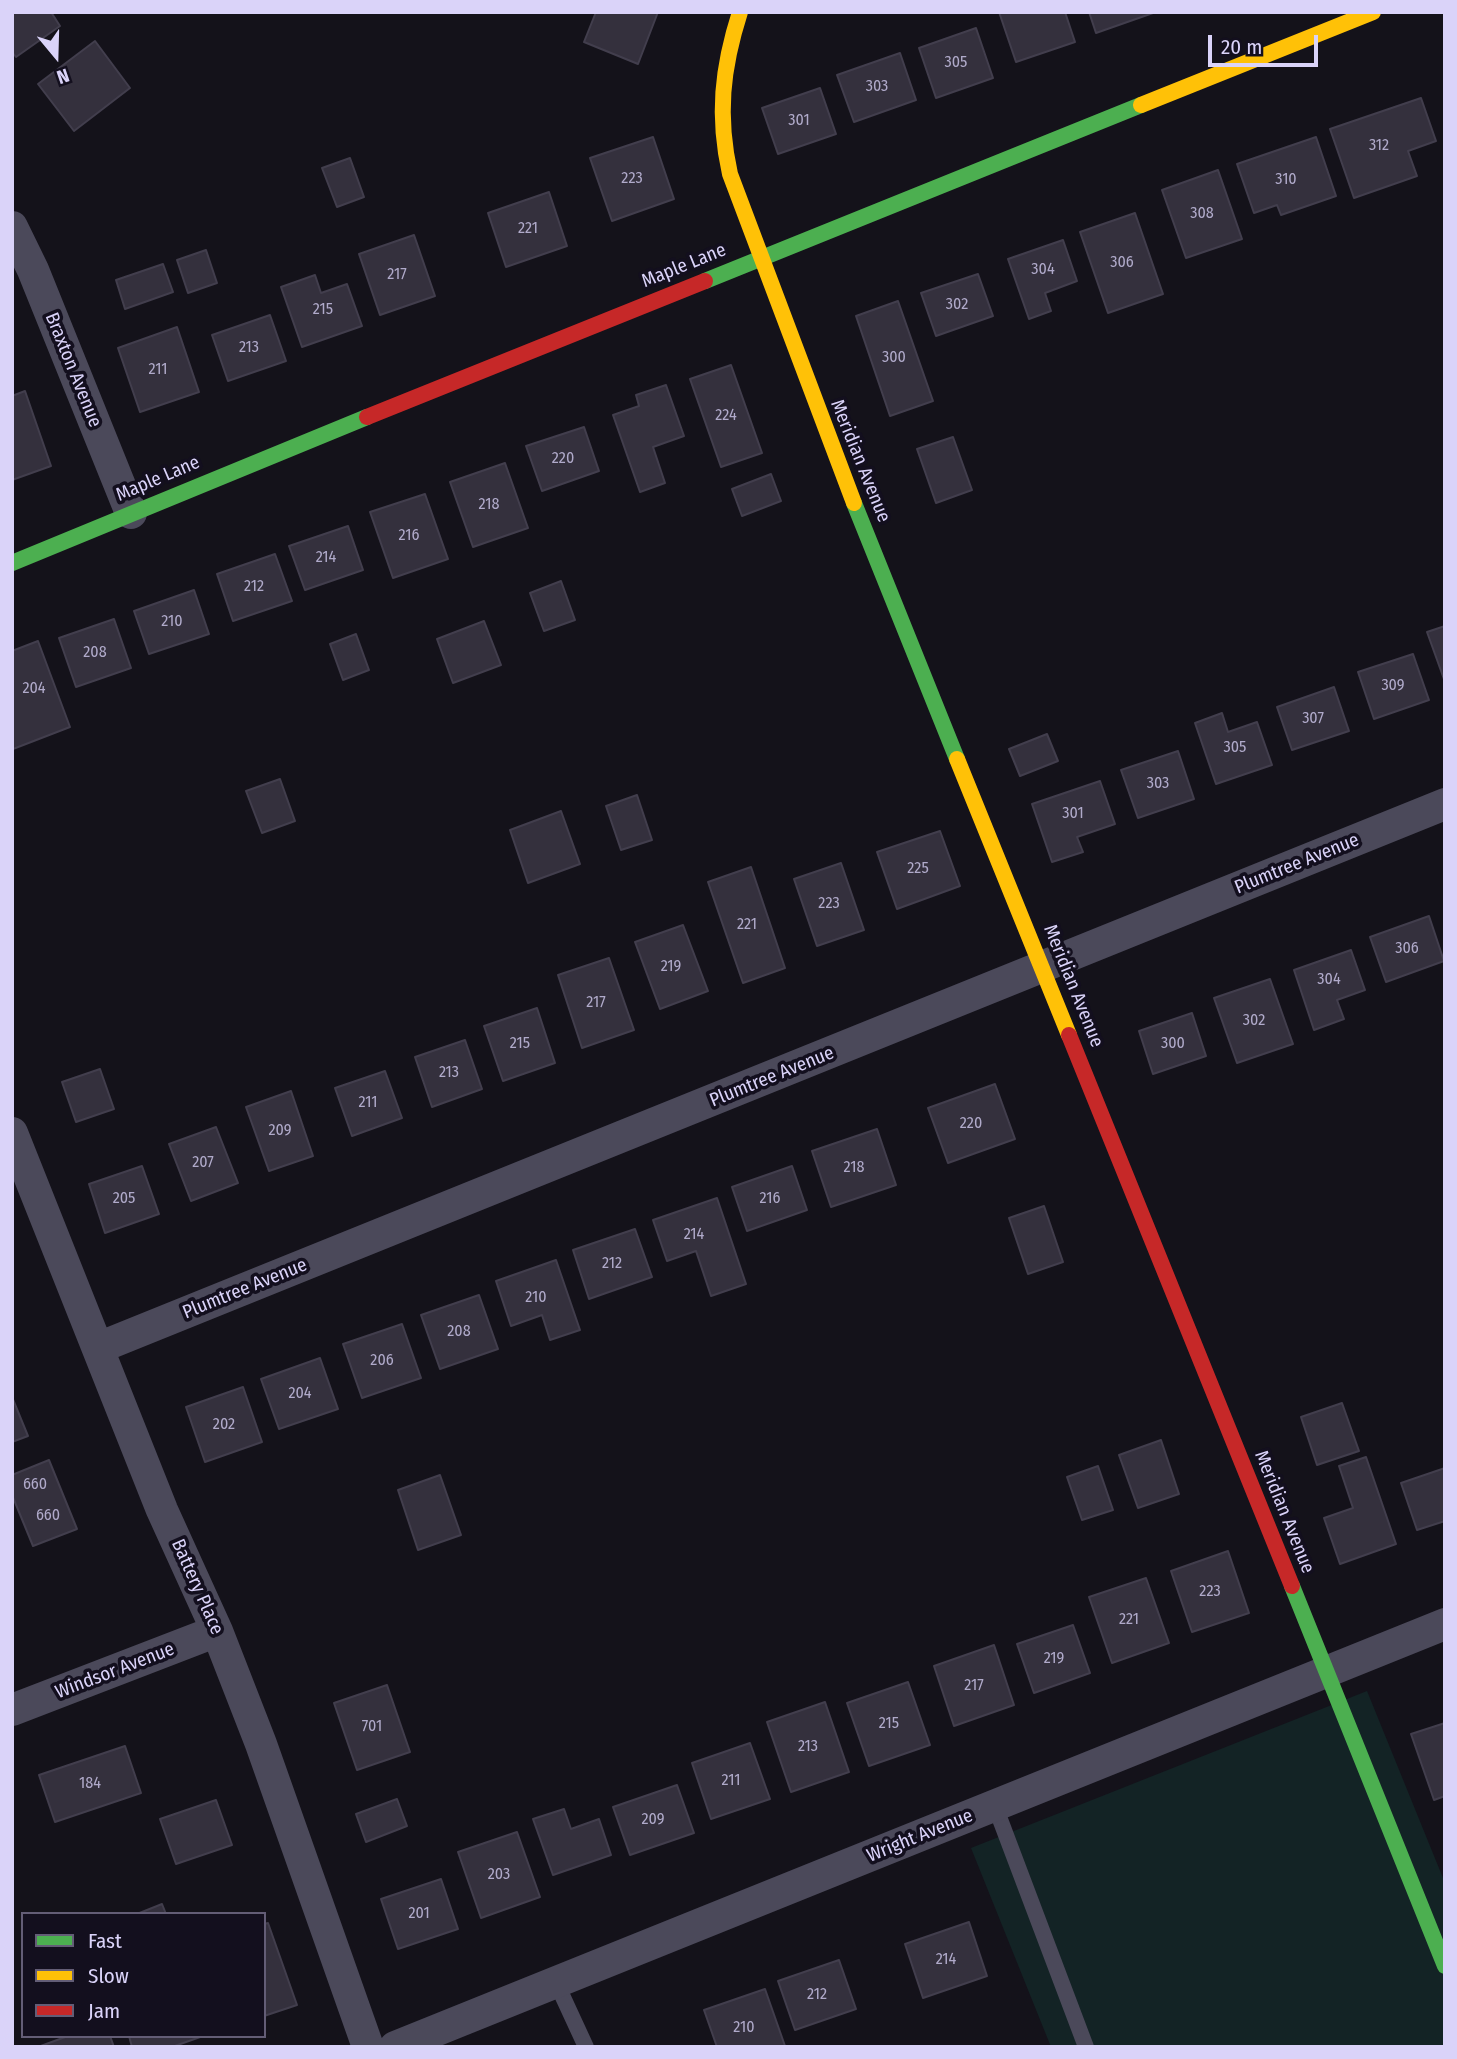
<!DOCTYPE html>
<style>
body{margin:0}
#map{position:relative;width:1457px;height:2059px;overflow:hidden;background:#14121a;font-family:"Fira Sans Condensed",sans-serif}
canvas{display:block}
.frame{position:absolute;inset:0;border:14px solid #dad3f9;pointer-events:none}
.legend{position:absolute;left:21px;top:1912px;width:245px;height:126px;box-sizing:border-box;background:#130f1e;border:2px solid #635d76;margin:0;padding:9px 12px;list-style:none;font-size:21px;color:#dad3f9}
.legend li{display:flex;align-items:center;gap:14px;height:35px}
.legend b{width:35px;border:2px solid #635d76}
.north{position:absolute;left:21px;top:21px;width:70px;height:70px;-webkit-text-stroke:5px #130f1e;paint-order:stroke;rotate:161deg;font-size:19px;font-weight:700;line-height:28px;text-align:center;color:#dad3f9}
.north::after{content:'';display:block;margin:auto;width:24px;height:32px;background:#dad3f9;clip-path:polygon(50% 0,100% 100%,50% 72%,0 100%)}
.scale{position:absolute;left:1208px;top:35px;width:110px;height:32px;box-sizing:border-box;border:4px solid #dad3f9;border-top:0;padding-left:9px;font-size:21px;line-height:24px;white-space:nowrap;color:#dad3f9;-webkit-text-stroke:5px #130f1e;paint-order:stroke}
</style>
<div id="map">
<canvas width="1457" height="2059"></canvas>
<div class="frame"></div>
<ul class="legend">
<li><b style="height:9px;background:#4caf50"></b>Fast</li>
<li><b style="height:9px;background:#ffc107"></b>Slow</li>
<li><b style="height:9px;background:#c62828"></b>Jam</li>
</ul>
<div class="north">N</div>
<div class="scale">20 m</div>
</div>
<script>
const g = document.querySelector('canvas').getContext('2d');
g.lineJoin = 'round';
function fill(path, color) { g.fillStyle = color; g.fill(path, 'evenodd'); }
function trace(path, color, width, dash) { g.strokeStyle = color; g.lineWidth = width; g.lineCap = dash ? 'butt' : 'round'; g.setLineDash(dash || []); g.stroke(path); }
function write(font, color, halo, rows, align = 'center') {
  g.font = font + ' "Fira Sans Condensed",sans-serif'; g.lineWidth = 7; g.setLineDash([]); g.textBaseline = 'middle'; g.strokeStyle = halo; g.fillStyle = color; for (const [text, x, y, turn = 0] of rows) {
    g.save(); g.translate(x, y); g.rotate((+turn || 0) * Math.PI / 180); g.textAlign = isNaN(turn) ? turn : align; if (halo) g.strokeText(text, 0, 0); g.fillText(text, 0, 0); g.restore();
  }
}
const green = new Path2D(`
 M1367,1691L1445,1883V2047H1051L971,1848Z`);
const building = new Path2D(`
 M12,12H51L60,26L16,57L12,52Z
 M596,12H658L638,64L584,42Z
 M999,12H1065L1075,42L1016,62Z
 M1089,12H1153V13L1096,33Z
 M976,28L993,78L936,98L919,48Z
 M95,41L130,88L74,131L38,84Z
 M900,53L916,100L854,122L837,75Z
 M820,88L836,134L778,154L762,108Z
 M1421,98L1436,141L1408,151L1417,176L1354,198L1330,129Z
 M653,137L674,199L612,221L590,158Z
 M1316,137L1336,196L1281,215L1277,205L1254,213L1237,164Z
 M350,158L364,197L337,207L322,168Z
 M1218,170L1242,239L1186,258L1162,190Z
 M549,192L567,246L506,267L488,213Z
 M1135,213L1163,294L1108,313L1080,232Z
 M414,235L435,296L380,315L359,254Z
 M1063,240L1077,281L1045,293L1051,311L1029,319L1008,259Z
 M206,250L217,283L188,293L177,260Z
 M163,264L173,292L125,309L116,280Z
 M978,274L993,316L936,336L921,293Z
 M315,275L321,293L347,284L362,326L302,347L281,287Z
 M898,301L933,401L890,416L856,316Z
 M270,315L286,361L228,381L212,335Z
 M177,327L199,392L140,412L118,348Z
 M731,365L762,453L721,467L690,379Z
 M666,385L684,436L653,447L665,483L640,492L613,415L639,406L636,395Z
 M25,391L51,466L12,480V396Z
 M584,427L599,471L542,491L526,446Z
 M953,437L972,490L936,503L917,449Z
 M505,463L528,528L473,547L450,482Z
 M771,474L781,501L742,516L732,489Z
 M425,494L448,559L393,578L370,512Z
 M348,526L363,570L305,590L289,546Z
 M275,554L292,601L233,621L217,574Z
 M561,581L575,620L544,631L530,593Z
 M194,590L209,634L149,654L134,611Z
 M114,619L131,668L76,687L59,638Z
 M484,621L501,665L453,683L437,639Z
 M1445,626V682L1427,632Z
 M356,634L369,670L343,680L330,644Z
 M38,641L70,727L13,749L12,651Z
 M1413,654L1429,700L1374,719L1358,672Z
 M1334,687L1349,731L1292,750L1277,707Z
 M1222,713L1228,732L1257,722L1272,765L1216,784L1195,723Z
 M1047,734L1058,761L1020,776L1009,749Z
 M1178,751L1194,799L1138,818L1121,770Z
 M280,779L295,821L262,833L246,791Z
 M1100,781L1115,824L1077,837L1083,852L1052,862L1032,804Z
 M637,795L652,840L621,850L606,806Z
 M561,811L580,864L528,883L510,830Z
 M940,831L960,886L897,909L877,852Z
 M841,863L864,930L817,946L794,879Z
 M751,867L785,968L743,983L708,882Z
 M1429,916L1444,961L1386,982L1370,937Z
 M683,925L708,991L660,1009L635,942Z
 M1351,950L1365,990L1337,1000L1344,1019L1314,1030L1294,970Z
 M609,958L634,1030L582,1048L558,975Z
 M1270,979L1293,1044L1237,1063L1214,998Z
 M537,1008L555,1063L503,1081L484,1026Z
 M1192,1013L1206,1056L1153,1074L1139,1031Z
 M465,1040L482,1089L432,1107L415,1057Z
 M100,1069L114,1109L76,1122L62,1082Z
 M385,1071L402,1118L352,1136L335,1088Z
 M995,1084L1015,1139L948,1163L928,1108Z
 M291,1091L313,1156L269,1171L246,1107Z
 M216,1127L238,1183L191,1201L169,1144Z
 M877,1129L896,1185L831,1207L812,1151Z
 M142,1166L159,1214L105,1233L89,1184Z
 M792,1166L807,1210L747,1231L732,1187Z
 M717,1198L746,1284L711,1296L696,1251L667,1261L653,1220Z
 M1044,1206L1063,1262L1028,1274L1009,1218Z
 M635,1229L652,1277L589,1299L573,1250Z
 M556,1260L580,1330L550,1340L542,1315L511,1326L496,1281Z
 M479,1295L498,1349L440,1369L421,1315Z
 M402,1324L421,1378L362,1398L343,1344Z
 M320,1358L338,1409L279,1429L261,1379Z
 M243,1387L262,1442L205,1462L186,1407Z
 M12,1397L28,1436L12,1442Z
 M1342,1403L1359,1451L1317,1465L1301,1417Z
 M1161,1440L1179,1494L1138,1508L1119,1455Z
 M1366,1457L1396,1544L1340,1564L1324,1518L1353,1508L1339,1466Z
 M49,1460L77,1529L33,1546L12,1495V1475Z
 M1098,1466L1113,1510L1082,1520L1067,1477Z
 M1445,1468V1521L1417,1530L1401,1483Z
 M440,1475L461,1535L418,1550L398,1490Z
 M1228,1551L1249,1613L1192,1632L1171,1571Z
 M1146,1578L1169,1643L1112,1663L1089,1597Z
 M1073,1625L1090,1673L1034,1693L1017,1644Z
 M994,1645L1014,1705L954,1726L934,1666Z
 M908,1682L930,1745L869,1766L847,1703Z
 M387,1685L410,1752L357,1770L334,1703Z
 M825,1702L849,1772L791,1792L767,1722Z
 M1445,1723V1796L1434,1800L1411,1734Z
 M750,1743L770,1799L711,1819L692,1763Z
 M125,1746L141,1793L55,1822L39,1775Z
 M677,1785L694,1833L630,1855L613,1807Z
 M397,1799L407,1826L366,1842L356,1814Z
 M216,1800L232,1845L176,1864L160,1819Z
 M564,1809L571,1829L599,1819L611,1855L553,1875L533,1819Z
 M517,1832L540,1897L481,1918L458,1852Z
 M441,1879L458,1929L398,1949L381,1899Z
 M162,1904L166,1914H137Z
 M969,1922L987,1976L923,1998L905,1944Z
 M268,1923L297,2005L264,2016V1924Z
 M839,1960L856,2009L795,2030L778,1981Z
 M765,1989L785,2046L717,2047L704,2010Z
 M68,2036H110L114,2047H38Z
 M129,2036H203L172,2047H132Z`);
const lane = new Path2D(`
 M995,1806L1086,2047
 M556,1982L586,2047`);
const street = new Path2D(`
 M12,227L33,270L131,513
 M12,1133L162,1510L217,1631L261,1744L368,2047
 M98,1348L1445,804
 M12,1710L217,1631
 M395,2047L1445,1624`);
const fast = new Path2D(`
 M705,281L1141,105
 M854,503L957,759
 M12,563L367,417
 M1292,1586L1445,1966`);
const slow = new Path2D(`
 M740,12C722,68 717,116 730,174L854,503
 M1141,105L1373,12
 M957,759L1069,1035`);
const jam = new Path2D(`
 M367,417L705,281
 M1069,1035L1292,1586`);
const numberNames = [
 ["305",956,63],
 ["303",877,87],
 ["301",799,121],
 ["312",1379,146],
 ["223",632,179],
 ["310",1286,180],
 ["308",1202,214],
 ["221",528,229],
 ["306",1122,263],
 ["304",1043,270],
 ["217",397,275],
 ["302",957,305],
 ["215",323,310],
 ["213",249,348],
 ["300",894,358],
 ["211",158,370],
 ["224",726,416],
 ["220",563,459],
 ["218",489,505],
 ["216",409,536],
 ["214",326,558],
 ["212",254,587],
 ["210",172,622],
 ["208",95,653],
 ["309",1393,686],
 ["204",34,689],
 ["307",1313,719],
 ["305",1235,748],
 ["303",1158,784],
 ["301",1073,814],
 ["225",918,869],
 ["223",829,904],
 ["221",747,925],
 ["306",1407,949],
 ["219",671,967],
 ["304",1329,980],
 ["217",596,1003],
 ["302",1254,1021],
 ["215",520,1044],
 ["300",1173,1044],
 ["213",449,1073],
 ["211",368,1103],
 ["220",971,1124],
 ["209",280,1131],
 ["207",203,1163],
 ["218",854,1168],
 ["205",124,1199],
 ["216",770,1199],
 ["214",694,1235],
 ["212",612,1264],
 ["210",536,1298],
 ["208",459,1332],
 ["206",382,1361],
 ["204",300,1394],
 ["202",224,1425],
 ["660",35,1485],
 ["660",48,1516],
 ["223",1210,1592],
 ["221",1129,1620],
 ["219",1054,1659],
 ["217",974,1686],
 ["215",889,1724],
 ["701",372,1727],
 ["213",808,1747],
 ["211",731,1781],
 ["184",90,1784],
 ["209",653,1820],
 ["203",499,1875],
 ["201",419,1914],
 ["214",946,1960],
 ["212",817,1995],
 ["210",744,2028]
];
const streetNames = [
 ["Maple Lane",684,266,-22],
 ["Braxton Avenue",73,370,68],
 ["Meridian Avenue",860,461,68],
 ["Maple Lane",158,479,-23],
 ["Plumtree Avenue",1297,864,-22],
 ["Meridian Avenue",1073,986,68],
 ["Plumtree Avenue",772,1077,-22],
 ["Plumtree Avenue",245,1289,-22],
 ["Meridian Avenue",1284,1512,68],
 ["Battery Place",197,1587,66],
 ["Windsor Avenue",115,1671,-21],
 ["Wright Avenue",920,1836,-22]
];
fill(green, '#132325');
fill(building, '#34303d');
trace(building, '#423e4d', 2);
trace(lane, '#4b495a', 16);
trace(street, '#4b495a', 32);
trace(fast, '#4caf50', 16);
trace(slow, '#ffc107', 16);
trace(jam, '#c62828', 16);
write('16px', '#b0aaca', null, numberNames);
write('19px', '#dad3f9', '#130f1e', streetNames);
</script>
